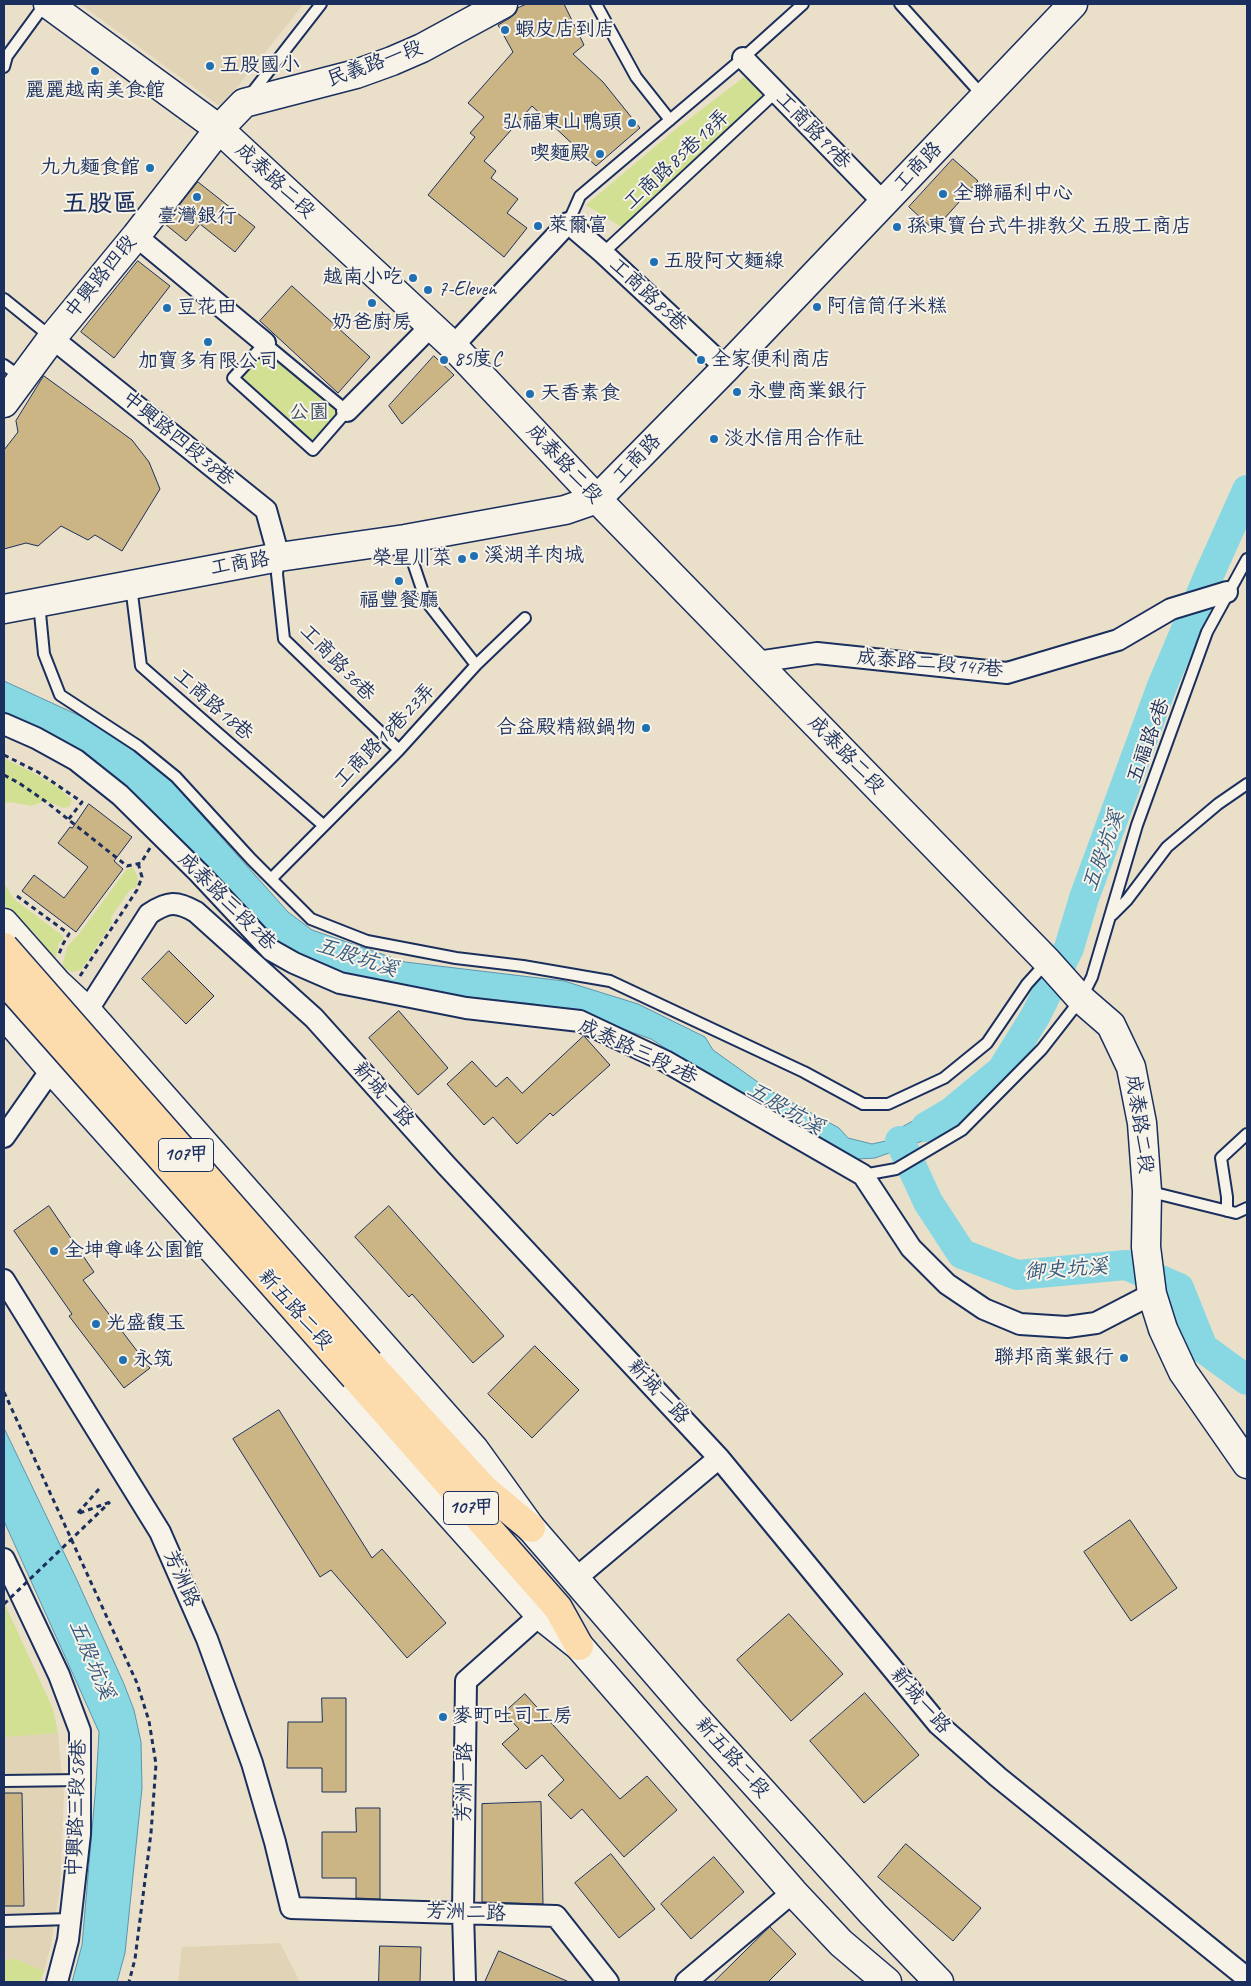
<!DOCTYPE html>
<meta charset="utf-8">
<style>
body{margin:0}
#map{position:relative;width:1251px;height:1986px;overflow:hidden;background:#eae0ca;font-family:Caveat,sans-serif}
canvas{display:block}
.frame{position:absolute;inset:0;border:5px solid #1b2f5e;pointer-events:none}
</style>
<div id="map">
<canvas width="1251" height="1986"></canvas>
<div class="frame"></div>
</div>
<script>
const g = document.querySelector('canvas').getContext('2d');
g.lineJoin = 'round';
function fill(path, color) { g.fillStyle = color; g.fill(path, 'evenodd'); }
function trace(path, color, width, dash) { g.strokeStyle = color; g.lineWidth = width; g.lineCap = dash ? 'butt' : 'round'; g.setLineDash(dash || []); g.stroke(path); }
function write(font, color, halo, rows, align = 'center') {
  g.font = font + ' Caveat,"LXGW WenKai TC",sans-serif'; g.lineWidth = 4; g.setLineDash([]); g.textBaseline = 'middle'; g.strokeStyle = halo; g.fillStyle = color; for (const [text, x, y, turn = 0] of rows) {
    g.save(); g.translate(x, y); g.rotate((+turn || 0) * Math.PI / 180); g.textAlign = isNaN(turn) ? turn : align; if (halo) g.strokeText(text, 0, 0); g.fillText(text, 0, 0); g.restore();
  }
}
const built = new Path2D(`
 M80,4H304L221,107Z
 M58,1733L64,1796L60,1888L51,1945L44,1971L15,1959L4,1960V1737Z
 M280,1943L300,1982H178L182,1947Z`);
const green = new Path2D(`
 M744,77L770,101L628,231L586,205L676,129Z
 M265,343L347,411L313,450L233,378Z
 M4,758C27,770 54,781 72,800L70,806L64,808L45,801L31,806L10,802L4,804Z
 M133,867L138,878L136,887L130,890L111,917L112,923L81,970L72,972L62,967L67,947L79,934L126,870Z
 M4,883L14,899L63,936V940L59,943L55,962L36,935L27,930L4,904Z
 M4,1602L53,1709L58,1733L4,1737Z
 M15,1959L44,1971L40,1982H4V1960Z`);
const water = new Path2D(`
 M4,681L91,721L130,747L171,781L288,912L312,930L405,962L564,981L638,1004L705,1037L713,1050L769,1090L839,1128L848,1138L872,1144L890,1140L902,1127L956,1097L968,1117L942,1134L875,1158L858,1159L830,1147L727,1087L651,1039L615,1026L533,1004L440,994L371,983L325,967L284,948L235,895L195,857L139,798L85,758L4,717Z
 M4,1428L76,1578L124,1684L134,1710L141,1742L142,1788L125,1953L117,1982H72L82,1945L96,1784L99,1732L4,1521Z`);
const river = new Path2D(`
 M926,1127L950,1113L1002,1070L1036,1015L1069,948L1084,898L1162,686L1209,575L1247,490
 M900,1141L928,1202L962,1254L1017,1275L1126,1265L1179,1288L1203,1348L1247,1380`);
const building = new Path2D(`
 M527,4H564L584,45L573,54L603,82L640,128L596,166L532,106L484,161L496,171L491,178L518,199L507,213L527,228L504,257L428,195L475,137L470,133L484,117L468,103L513,52L498,25L510,18L516,13L518,8Z
 M953,159L978,181L934,230L909,207Z
 M198,182L255,227L235,252L200,224L186,241L165,224Z
 M138,261L170,286L114,358L81,332Z
 M292,286L370,357L338,393L260,321Z
 M434,356L454,375L402,424L389,406Z
 M44,376L132,440L149,462L160,489L122,551L95,535L88,540L61,526L38,546L26,543L4,549V450L18,432L16,421Z
 M89,804L132,837L114,861L123,869L76,932L22,891L34,875L64,898L88,867L58,843L70,827L72,828Z
 M169,951L214,996L186,1024L142,979Z
 M399,1011L448,1068L418,1095L369,1038Z
 M584,1036L610,1065L553,1116L550,1113L517,1144L493,1117L484,1125L447,1084L472,1061L496,1087L507,1077L522,1093Z
 M49,1206L94,1272L83,1280L150,1368L124,1388L69,1316L72,1314L14,1231Z
 M389,1206L504,1336L473,1363L412,1294L409,1297L355,1237Z
 M535,1346L579,1390L532,1438L488,1394Z
 M279,1410L372,1558L382,1549L446,1623L407,1658L331,1570L320,1577L233,1439Z
 M1130,1520L1177,1588L1131,1621L1084,1552Z
 M789,1614L843,1674L791,1721L737,1660Z
 M865,1693L919,1755L864,1803L810,1741Z
 M525,1694L620,1799L647,1776L677,1810L624,1857L582,1809L571,1819L548,1795L564,1780L542,1755L526,1769L502,1744L519,1729L504,1713Z
 M322,1698H346V1792H322V1768H287L288,1722H322Z
 M4,1793H22L24,1906H4Z
 M541,1802L543,1904L482,1902V1804Z
 M356,1808H380V1899L356,1898V1878H322V1832H356Z
 M906,1844L981,1908L953,1941L878,1877Z
 M611,1854L655,1909L619,1938L575,1883Z
 M714,1857L744,1892L691,1939L661,1904Z
 M770,1927L796,1954L768,1982H714Z
 M380,1946L421,1947L420,1982H379Z
 M499,1951L569,1982H485Z`);
const path = new Path2D(`
 M4,755L38,772L82,802L68,820
 M4,775L19,783L45,801L127,866L141,863L150,848
 M17,896L69,934L63,944L59,954
 M80,976L137,890L142,877L138,863
 M4,1392L137,1683L149,1721L156,1764L151,1833L135,1959L129,1982
 M99,1489L77,1514L110,1502`);
const lane = new Path2D(`
 M596,4L636,77L670,120
 M900,4L983,96
 M4,67L7,56L45,4
 M251,94L321,4
 M568,223L580,196L743,58L803,4
 M603,253L776,92
 M4,299L51,337
 M265,343L347,411L313,450L233,378Z
 M4,365L21,377
 M405,539L426,601L476,665
 M279,558L277,574L284,639L399,750
 M131,586L141,666L323,825
 M39,603L44,654L60,695L138,746L176,777L251,859L311,919L367,941L456,958L523,966L610,981L804,1072L863,1104H888L944,1078L987,1043L1027,984L1046,963
 M271,879L399,750L476,665L525,618
 M1112,915L1127,900L1167,847L1218,804L1247,784
 M863,1175L896,1169L962,1130L1042,1049L1081,999L1092,977L1137,825L1207,632L1247,559
 M1147,1191L1236,1213L1247,1208
 M1227,1211V1197L1221,1158L1247,1134
 M4,1781L81,1780
 M4,1921L70,1919`);
const street = new Path2D(`
 M743,58L884,203
 M136,236L265,343
 M52,338L266,510L279,557
 M453,346L568,223L603,253L726,368
 M347,411L431,326
 M757,662L817,653L1007,673L1118,640L1171,609L1227,592
 M4,724L36,738L76,760L120,795L199,873L271,950L294,963L340,983L466,1008L580,1021L665,1061L863,1175L911,1248L947,1284L984,1309L1020,1324L1067,1327L1096,1323L1152,1294
 M80,1022L149,914C168,901 177,901 196,912L314,1018L445,1164L719,1458L938,1724L998,1777L1247,1978
 M4,1137L58,1060
 M4,1280L160,1532L207,1639L252,1763L275,1842L291,1908L556,1916L608,1982
 M4,1559L59,1675L80,1731V1834L68,1940L57,1982
 M575,1579L719,1458
 M465,1982L463,1912L466,1681L540,1615
 M686,1982L793,1892`);
const secondary = new Path2D(`
 M48,4L219,129L453,346L597,499L1047,961L1081,999L1111,1025L1131,1067L1142,1123L1147,1191L1146,1247L1152,1294L1163,1329L1183,1372L1247,1464
 M4,403L52,338L136,236L219,129L244,103L356,74L392,61L422,48L503,4
 M4,609L279,557L405,539L565,510L597,499L726,368L1073,4
 M4,923L57,983L87,1011L474,1449L531,1528L691,1713L873,1914L939,1982
 M4,1014L52,1070L540,1615L579,1646L793,1892L841,1943L887,1982`);
const primary = new Path2D(`
 M369,1363L484,1489L531,1528
 M355,1377L558,1608L579,1646`);
const pathBridge = new Path2D(`
 M4,1604L110,1502`);
const primaryBridge = new Path2D(`
 M4,947L369,1363
 M4,980L355,1377`);
const markers = [
 [505,30,5,"#1f6fb2"],
 [210,66,5,"#1f6fb2"],
 [95,71,5,"#1f6fb2"],
 [632,123,5,"#1f6fb2"],
 [600,154,5,"#1f6fb2"],
 [150,168,5,"#1f6fb2"],
 [943,194,5,"#1f6fb2"],
 [197,197,5,"#1f6fb2"],
 [538,226,5,"#1f6fb2"],
 [897,227,5,"#1f6fb2"],
 [654,262,5,"#1f6fb2"],
 [413,278,5,"#1f6fb2"],
 [428,290,5,"#1f6fb2"],
 [372,303,5,"#1f6fb2"],
 [817,307,5,"#1f6fb2"],
 [167,308,5,"#1f6fb2"],
 [208,342,5,"#1f6fb2"],
 [444,360,5,"#1f6fb2"],
 [701,360,5,"#1f6fb2"],
 [737,392,5,"#1f6fb2"],
 [530,394,5,"#1f6fb2"],
 [714,439,5,"#1f6fb2"],
 [474,556,5,"#1f6fb2"],
 [462,559,5,"#1f6fb2"],
 [399,581,5,"#1f6fb2"],
 [646,728,5,"#1f6fb2"],
 [54,1251,5,"#1f6fb2"],
 [96,1324,5,"#1f6fb2"],
 [1124,1358,5,"#1f6fb2"],
 [123,1360,5,"#1f6fb2"],
 [443,1717,5,"#1f6fb2"]
];
const shields = [
 [186,1155,55],
 [471,1508,55]
];
const shieldNames = [
 ["107甲",186,1155],
 ["107甲",471,1508]
];
const poiNames = [
 ["蝦皮店到店",515,30],
 ["五股國小",220,66],
 ["麗麗越南美食館",95,91,"center"],
 ["弘福東山鴨頭",622,123,"right"],
 ["喫麵殿",590,154,"right"],
 ["九九麵食館",140,168,"right"],
 ["全聯福利中心",953,194],
 ["臺灣銀行",197,217,"center"],
 ["萊爾富",548,226],
 ["孫東寶台式牛排教父 五股工商店",907,227],
 ["五股阿文麵線",664,262],
 ["越南小吃",403,278,"right"],
 ["7-Eleven",438,290],
 ["阿信筒仔米糕",827,307],
 ["豆花田",177,308],
 ["奶爸廚房",372,323,"center"],
 ["85度C",454,360],
 ["全家便利商店",711,360],
 ["加寶多有限公司",208,362,"center"],
 ["永豐商業銀行",747,392],
 ["天香素食",540,394],
 ["淡水信用合作社",724,439],
 ["溪湖羊肉城",484,556],
 ["榮星川菜",452,559,"right"],
 ["福豐餐廳",399,601,"center"],
 ["合益殿精緻鍋物",636,728,"right"],
 ["全坤尊峰公園館",64,1251],
 ["光盛馥玉",106,1324],
 ["聯邦商業銀行",1114,1358,"right"],
 ["永筑",133,1360],
 ["麥町吐司工房",453,1717]
];
const streetNames = [
 ["民義路一段",375,64,-20],
 ["工商路99巷",813,131,46],
 ["工商路85巷18弄",677,160,-43],
 ["工商路",918,167,-46],
 ["成泰路二段",275,181,43],
 ["中興路四段",101,277,-51],
 ["工商路85巷",648,295,43],
 ["中興路四段38巷",178,439,39],
 ["工商路",637,459,-46],
 ["成泰路二段",564,464,47],
 ["工商路",240,564,-10],
 ["工商路36巷",337,663,46],
 ["成泰路二段147巷",930,664,5],
 ["工商路18巷",213,705,41],
 ["工商路18巷23弄",385,736,-46],
 ["五福路6巷",1149,741,-70],
 ["成泰路二段",846,755,46],
 ["成泰路三段2巷",227,902,45],
 ["成泰路三段2巷",638,1052,25],
 ["新城一路",383,1095,48],
 ["成泰路二段",1139,1124,82],
 ["新五路二段",295,1310,48],
 ["新城一路",658,1392,47],
 ["芳洲路",181,1579,66],
 ["新城一路",920,1701,49],
 ["新五路二段",732,1758,48],
 ["芳洲一路",465,1782,-89],
 ["中興路三段58巷",77,1808,-88],
 ["芳洲二路",466,1913,2]
];
const parkNames = [
 ["公園",309,413]
];
const waterNames = [
 ["五股坑溪",1104,851,-70],
 ["五股坑溪",357,958,18],
 ["五股坑溪",785,1109,30],
 ["御史坑溪",1066,1270,-4],
 ["五股坑溪",91,1660,67]
];
const districtNames = [
 ["五股區",100,204]
];
fill(built, '#e1d3b5');
fill(green, '#d2e093');
fill(water, '#88d8e4');
trace(water, '#5c94ae', 1);
trace(river, '#88d8e4', 30);
fill(building, '#ccb584');
trace(building, '#1b2f5e', 1);
trace(lane, '#1b2f5e', 14);
trace(street, '#1b2f5e', 24);
trace(secondary, '#1b2f5e', 31);
trace(primary, '#1b2f5e', 31);
trace(path, '#1b2f5e', 3, [5, 4]);
trace(lane, '#f7f3e8', 10);
trace(street, '#f7f3e8', 20);
trace(secondary, '#f7f3e8', 28);
trace(primary, '#fcdcac', 28);
trace(primaryBridge, '#1b2f5e', 31, []);
trace(pathBridge, '#1b2f5e', 3, [5, 4]);
trace(primaryBridge, '#fcdcac', 28);
for (const [x, y, r, color] of markers) { const dot = new Path2D(); dot.arc(x, y, r, 0, 2 * Math.PI); g.fillStyle = color; g.fill(dot); trace(dot, '#f7f3e8', 2); }
for (const [x, y, w] of shields) { const box = new Path2D(); box.roundRect(x - w / 2, y - 16.5, w, 33, 4); g.fillStyle = '#f7f3e8'; g.fill(box); trace(box, '#1b2f5e', 1); }
write('bold 19px', '#1b2f5e', null, shieldNames);
write('20px', '#1b2f5e', '#f7f3e8', poiNames, 'left');
write('20px', '#1b2f5e', '#f7f3e8', streetNames);
write('20px', '#405269', '#f7f3e8', parkNames);
write('italic 21px', '#365980', '#f7f3e8', waterNames);
write('bold 25px', '#1b2f5e', '#f7f3e8', districtNames);
</script>
